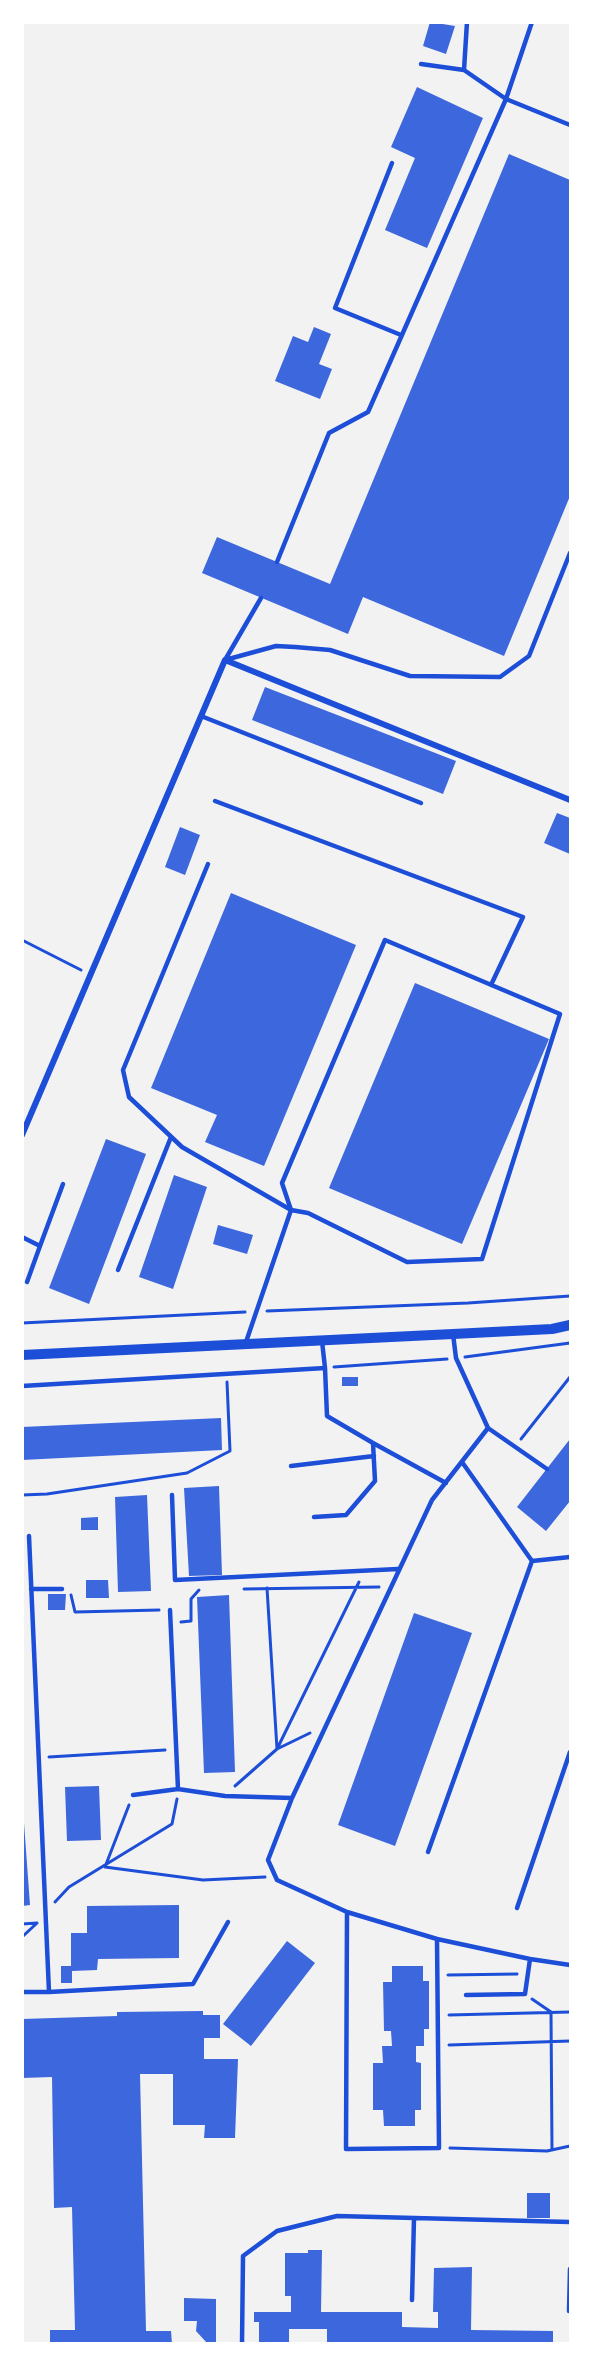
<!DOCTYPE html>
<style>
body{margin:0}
#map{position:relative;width:593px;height:2366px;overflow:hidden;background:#f2f2f2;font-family:Ubuntu,sans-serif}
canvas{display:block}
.frame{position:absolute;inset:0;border:24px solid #fff;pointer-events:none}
</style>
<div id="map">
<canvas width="593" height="2366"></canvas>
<div class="frame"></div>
</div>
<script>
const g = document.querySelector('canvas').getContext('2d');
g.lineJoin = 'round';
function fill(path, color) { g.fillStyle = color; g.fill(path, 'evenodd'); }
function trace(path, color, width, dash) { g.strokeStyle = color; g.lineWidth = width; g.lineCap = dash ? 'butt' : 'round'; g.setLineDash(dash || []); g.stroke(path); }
const building = new Path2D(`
 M430,22L455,26L446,54L423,46Z
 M417,87L483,118L427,248L385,230L415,158L391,147Z
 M509,154L570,180V496L504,656L363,597L348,634L202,573L217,537L330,584Z
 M314,327L331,334L319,364L332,369L320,399L275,381L293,336L308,342Z
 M265,687L456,761L443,794L252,720Z
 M557,813L570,818V854L544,843Z
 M180,827L200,835L185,875L165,867Z
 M231,893L356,945L264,1166L205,1142L217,1115L151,1088Z
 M415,983L549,1039L462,1244L329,1188Z
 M106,1139L146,1154L89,1304L49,1288Z
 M174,1175L207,1187L173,1289L139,1277Z
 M218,1225L253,1235L247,1254L213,1244Z
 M342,1377H358V1386H342Z
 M221,1418L222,1450L22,1460V1427Z
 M570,1439V1501L546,1531L517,1507Z
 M219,1486L222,1575L189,1576L184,1488Z
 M147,1495L151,1591L118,1592L115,1497Z
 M98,1517V1530H81V1518Z
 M86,1580H108L109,1598H86Z
 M48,1594H66L65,1610H48Z
 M229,1595L235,1772L204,1773L197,1597Z
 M414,1613L472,1633L395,1846L338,1825Z
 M99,1786L101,1840L67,1841L65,1787Z
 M24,1823L30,1905L22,1906V1824Z
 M179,1905V1958L98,1959L97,1970L72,1971V1983H61V1966H71V1933H87V1906Z
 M287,1941L315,1963L251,2046L223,2024Z
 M392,1966H423V1981H429V2029H424V2046H416V2062L421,2063V2110H415V2126H384L383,2110H373V2063H383L382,2046H392L391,2031H384L383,1982H392Z
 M203,2011V2015H220V2038H204V2059H238L235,2138H204L205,2125H173V2074H140L146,2331H171L172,2344H50V2330H75L72,2207L54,2208L52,2077L22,2078V2019L117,2016V2012Z
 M527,2193H550V2218H527Z
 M308,2250H322L321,2312H402V2327L438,2328V2312H433L434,2268L472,2267L471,2330L553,2331V2344H327V2329H289V2344H259V2322H254V2312H291V2296H285V2253H308Z
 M184,2298L216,2299V2343H207L196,2331L197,2321H184Z`);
const path = new Path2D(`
 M22,940L81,970
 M267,1311L468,1303L570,1296
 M22,1323L245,1312
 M465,1357L570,1343
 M334,1367L447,1359
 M521,1439L570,1377
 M22,1495L47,1494L187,1473L230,1451L227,1382
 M267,1588L277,1749L310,1733
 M244,1589L379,1587
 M71,1595L75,1612L159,1610
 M181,1622L191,1621V1599L199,1590
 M49,1757L165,1750
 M235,1786L277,1749L359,1582
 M129,1805L105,1867L203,1880L265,1877
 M55,1902L69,1887L172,1824L177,1799
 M22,1924L37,1923
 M22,1937L36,1924
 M448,1975L517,1974
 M532,1999L551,2012L552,2150
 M449,2015L570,2012
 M449,2045L570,2041
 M450,2148L547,2151L570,2146`);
const service = new Path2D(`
 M467,22L464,70L506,99L532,22
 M421,64L464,70
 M392,163L335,308L401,335
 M277,562L329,433L368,412L506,99L570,125
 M225,660L276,646L295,647L330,650L410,676L500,677L529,656L570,553
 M225,660L261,598
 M201,716L421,803
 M215,801L523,917L491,985
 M208,864L123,1070L129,1097L182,1147L291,1210L308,1213L407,1262L482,1259L560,1014L385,940L282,1183L291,1210L246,1342
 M22,1237L40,1246L63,1184
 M118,1270L171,1137
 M27,1282L40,1246
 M22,1386L325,1368L322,1341
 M488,1428L547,1469
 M373,1443L446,1483
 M462,1462L532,1561L570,1557
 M291,1466L374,1456
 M172,1495L175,1580L398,1569
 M314,1517L346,1515L375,1481L373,1443L327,1416L325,1368
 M31,1589H62
 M170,1610L178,1789L225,1796L292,1798
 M133,1795L178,1789
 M428,1852L532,1561
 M517,1908L570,1752
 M347,1912L346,2149L439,2148L437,1939L347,1912L277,1880L268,1860L292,1798L432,1500L488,1428L456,1358L453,1334
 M437,1939L530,1959L525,1994L466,1995
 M530,1959L570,1965
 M22,1992H49L29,1536
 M49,1992L193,1984L228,1922
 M412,2300L414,2218
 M569,2311L570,2269
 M242,2344L243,2256L277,2231L337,2216L570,2222`);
const minor = new Path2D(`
 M22,1135L225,660L570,800`);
const tertiary = new Path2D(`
 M22,1355L453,1334L552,1329L570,1325`);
fill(building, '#3d67dc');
trace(path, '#1d4ed8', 3);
trace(service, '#1d4ed8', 4.5);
trace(minor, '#1d4ed8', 6);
trace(tertiary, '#1d4ed8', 10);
</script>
